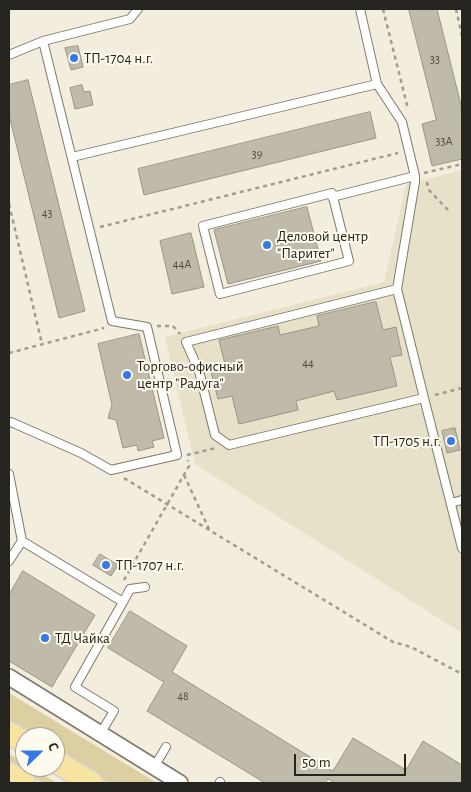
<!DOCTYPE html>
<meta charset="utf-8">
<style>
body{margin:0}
#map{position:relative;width:471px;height:792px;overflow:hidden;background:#f2eddc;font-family:"Alegreya Sans",sans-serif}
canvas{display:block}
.frame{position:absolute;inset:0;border:10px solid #26241e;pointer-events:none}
.north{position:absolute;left:15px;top:727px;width:50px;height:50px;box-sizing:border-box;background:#fefaed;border:1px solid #a8a49a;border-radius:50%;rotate:68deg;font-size:14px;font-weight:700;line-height:20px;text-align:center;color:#26241e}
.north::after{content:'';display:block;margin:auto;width:18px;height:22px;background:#3579e7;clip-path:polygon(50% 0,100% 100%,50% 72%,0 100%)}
.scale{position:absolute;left:294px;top:754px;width:112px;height:22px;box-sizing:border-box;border:2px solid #26241e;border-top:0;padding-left:6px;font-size:15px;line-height:18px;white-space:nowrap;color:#26241e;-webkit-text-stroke:4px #fefaed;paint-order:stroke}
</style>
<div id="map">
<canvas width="471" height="792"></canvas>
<div class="frame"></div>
<div class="north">С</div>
<div class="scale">50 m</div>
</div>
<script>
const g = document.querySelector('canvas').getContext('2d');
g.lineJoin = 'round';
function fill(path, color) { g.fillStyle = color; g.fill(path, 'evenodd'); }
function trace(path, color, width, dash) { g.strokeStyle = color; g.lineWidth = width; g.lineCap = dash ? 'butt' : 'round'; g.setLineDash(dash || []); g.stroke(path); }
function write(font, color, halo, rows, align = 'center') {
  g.font = font + ' "Alegreya Sans",sans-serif'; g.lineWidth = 4; g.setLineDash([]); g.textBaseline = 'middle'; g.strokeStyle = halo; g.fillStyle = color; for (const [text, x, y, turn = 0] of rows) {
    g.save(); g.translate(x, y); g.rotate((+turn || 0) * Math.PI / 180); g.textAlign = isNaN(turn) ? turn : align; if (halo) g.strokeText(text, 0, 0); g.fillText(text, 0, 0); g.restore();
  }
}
const built = new Path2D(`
 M462,170V633L195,464L165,337L384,282L406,185Z`);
const green = new Path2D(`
 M9,693L157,783H108L55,751V737H32L9,723Z
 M9,754L25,764V767H30L57,783H43L9,762Z`);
const building = new Path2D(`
 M409,9H437L462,109V159L432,166L422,124L436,120Z
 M78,46L83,67L71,70L65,48Z
 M28,80L85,311L59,318L9,115V85Z
 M82,85L84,92L90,91L93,105L75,109L70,88Z
 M370,112L376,138L144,195L138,169Z
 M307,207L321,261L228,284L214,230Z
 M191,233L204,287L172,294L160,241Z
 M376,302L383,330L396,327L402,355L390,357L397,386L337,400L334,391L296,401L298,410L239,424L232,396L218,399L211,372L226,368L219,340L278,326L280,335L319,326L317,316Z
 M139,334L164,438L152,441L154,447L138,451L137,445L123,448L116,420L108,418L112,405L98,344Z
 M455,428L460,450L447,453L442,431Z
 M100,554L118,565L111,576L93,565Z
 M23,571L95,615L52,687L9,661V595Z
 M130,611L187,646L172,672L333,771L353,738L406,770L423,741L462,765V783H335L328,779L325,783H265L147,711L164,682L108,648Z`);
const path = new Path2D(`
 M383,9L408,109
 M456,9L462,36
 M424,173L462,164
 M427,182L428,189L449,211
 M9,204L42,344
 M100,227L398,153
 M157,326H173L180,334
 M9,353L104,328
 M435,395L462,388
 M187,455L216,448
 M184,475L209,529
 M124,478L393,642L411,647L462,674
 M124,580L189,466L188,460`);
const service = new Path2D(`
 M360,9L377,84L402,122L415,176V182L397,289L424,398L229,445L215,435L199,371L186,342L397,289
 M9,55L43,41L130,19L138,9
 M72,157L377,84
 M332,193L349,261L220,294L203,226Z
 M332,197L415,176
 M424,398L462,548
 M9,423L11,422L81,453L111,470L177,455L147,327L112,321L43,41
 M9,474L22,541L9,561
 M451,503L462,500
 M22,541L123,602L130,589L145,587
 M100,734L114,711L75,687L123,602
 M154,767L166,747
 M220,783V782`);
const minor = new Path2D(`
 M9,677L180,783`);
const primary = new Path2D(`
 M9,733L25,743
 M55,761L91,783
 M9,774L24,783`);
const markers = [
 [74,58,5,"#3579e7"],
 [267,245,5,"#3579e7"],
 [127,375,5,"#3579e7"],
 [451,441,5,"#3579e7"],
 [106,565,5,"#3579e7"],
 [45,638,5,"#3579e7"]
];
const numberNames = [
 ["33",435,59],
 ["33А",444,141],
 ["39",257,154],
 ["43",47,213],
 ["44А",182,264],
 ["44",308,363],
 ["48",183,696]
];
const poiNames = [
 ["ТП-1704 н.г.",84,58],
 ["Деловой центр",277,236],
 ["\"Паритет\"",277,253],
 ["Торгово-офисный",137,366],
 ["центр \"Радуга\"",137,383],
 ["ТП-1705 н.г.",441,441,"right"],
 ["ТП-1707 н.г.",116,565],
 ["ТД Чайка",55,638]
];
fill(built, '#e8e1ca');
fill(green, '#dccfa2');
fill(building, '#bfbaaa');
trace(building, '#999585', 1);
trace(service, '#7d7869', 10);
trace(minor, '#7d7869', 18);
trace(primary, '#d4d3d2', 25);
trace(path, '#a09c8f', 2.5, [4, 4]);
trace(service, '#fff', 8);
trace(minor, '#fff', 15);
trace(primary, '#f7e4a1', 22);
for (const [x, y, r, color] of markers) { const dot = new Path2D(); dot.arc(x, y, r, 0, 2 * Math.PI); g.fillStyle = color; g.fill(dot); trace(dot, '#fefaed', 2); }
write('12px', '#4c4a41', null, numberNames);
write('15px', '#26241e', '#fefaed', poiNames, 'left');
</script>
